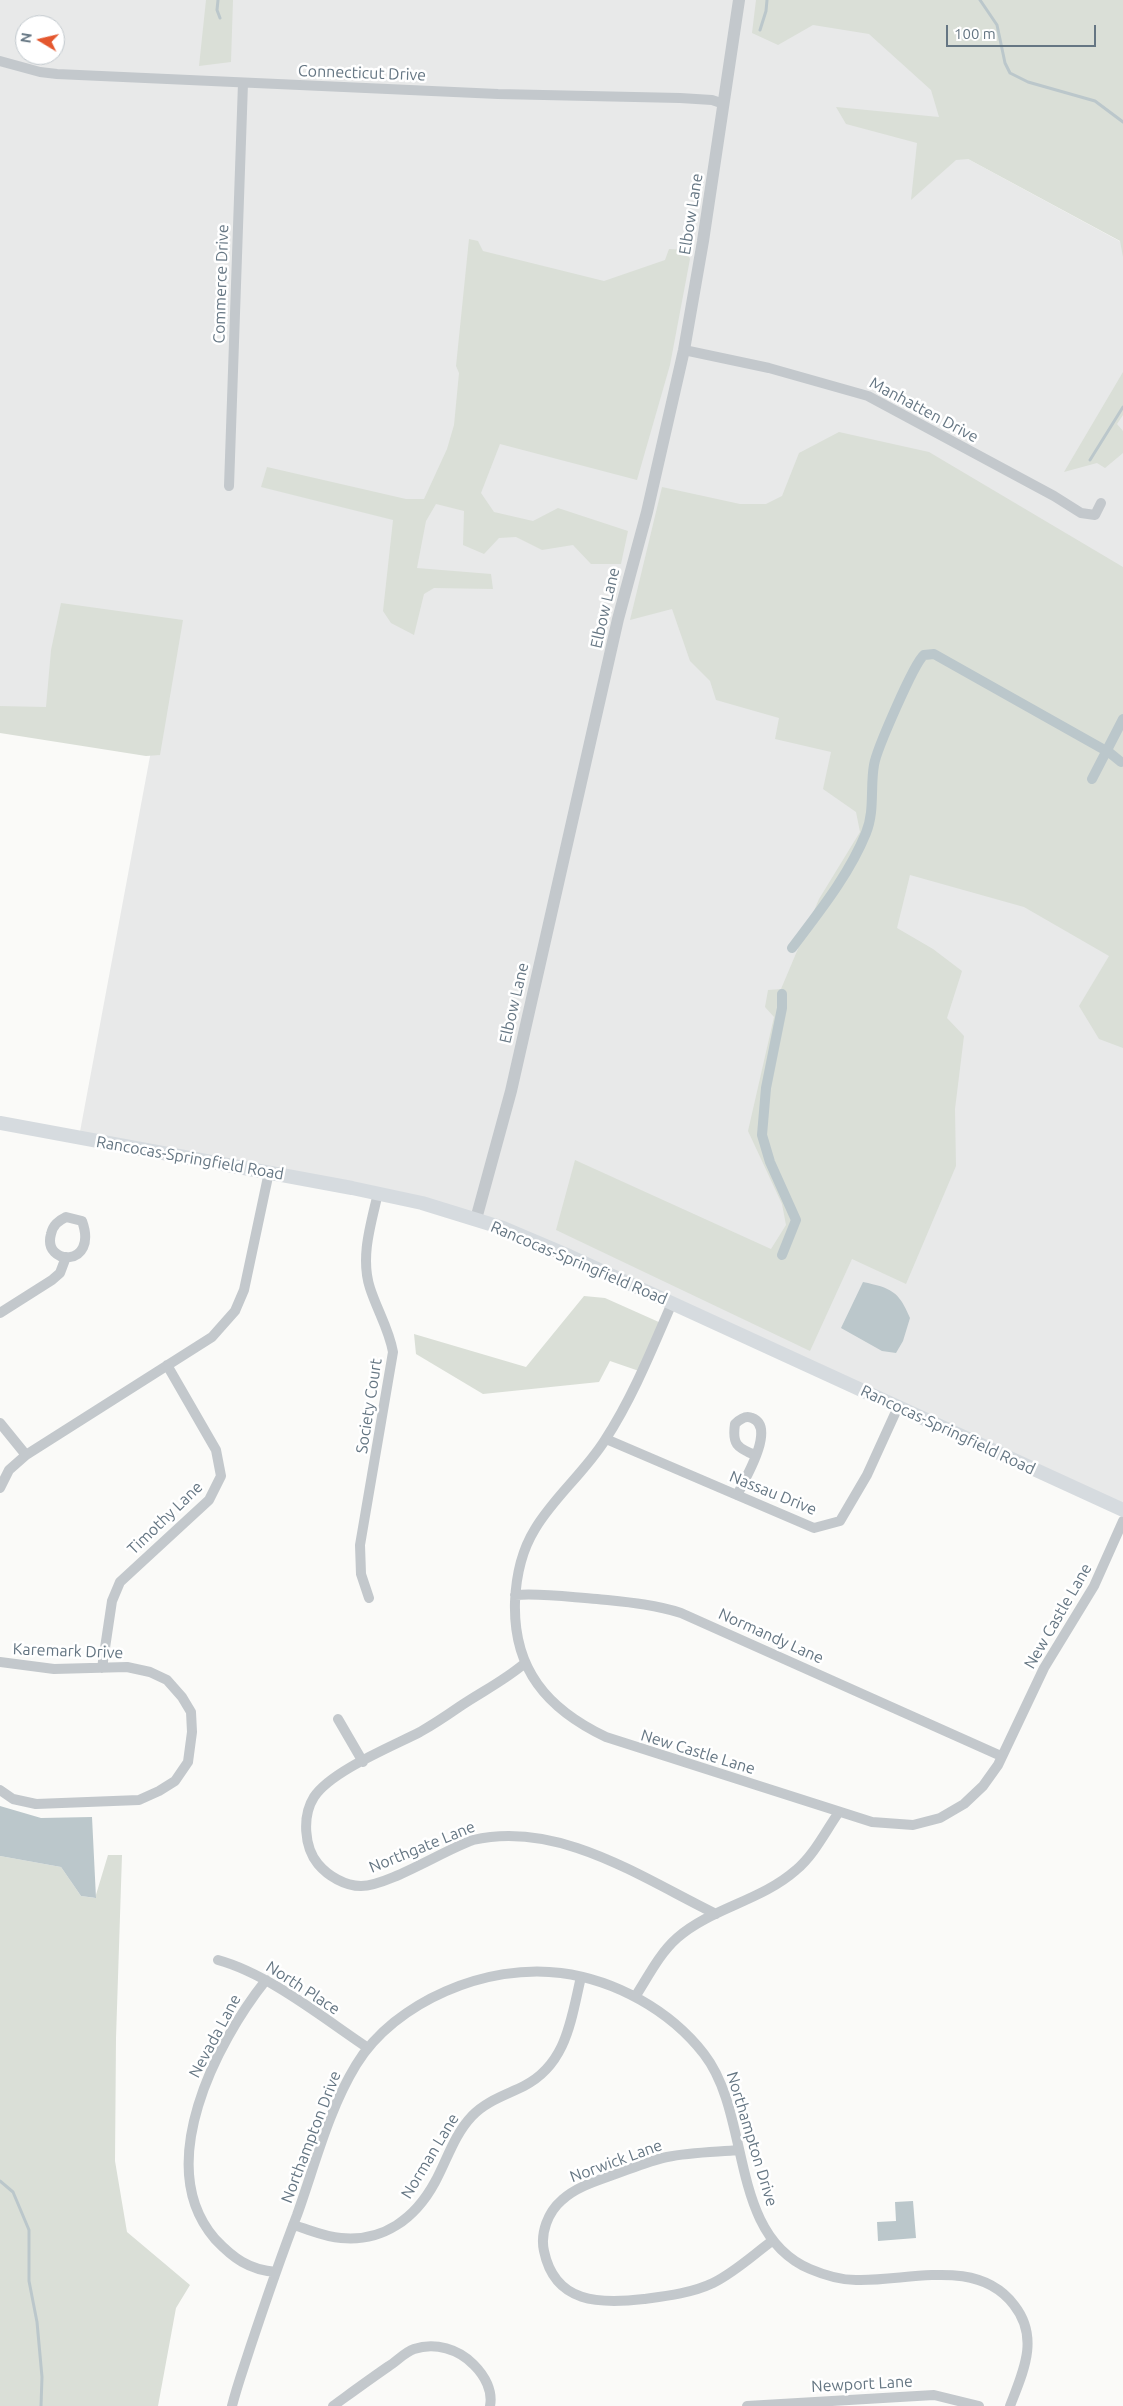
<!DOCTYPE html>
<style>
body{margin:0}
#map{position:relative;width:1123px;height:2406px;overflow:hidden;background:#fafaf8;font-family:Ubuntu,sans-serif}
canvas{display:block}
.north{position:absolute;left:15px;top:15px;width:50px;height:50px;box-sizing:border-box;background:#fff;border:1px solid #c1c8cd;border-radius:50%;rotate:279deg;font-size:14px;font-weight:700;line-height:20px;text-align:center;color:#657683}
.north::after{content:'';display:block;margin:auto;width:18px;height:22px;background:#e4572e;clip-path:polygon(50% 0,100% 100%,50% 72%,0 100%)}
.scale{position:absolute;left:946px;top:25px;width:150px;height:22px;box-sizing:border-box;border:2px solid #657683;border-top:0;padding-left:6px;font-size:15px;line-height:18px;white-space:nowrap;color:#657683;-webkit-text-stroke:4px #fff;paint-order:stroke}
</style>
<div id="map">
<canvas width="1123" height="2406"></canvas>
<div class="north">N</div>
<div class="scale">100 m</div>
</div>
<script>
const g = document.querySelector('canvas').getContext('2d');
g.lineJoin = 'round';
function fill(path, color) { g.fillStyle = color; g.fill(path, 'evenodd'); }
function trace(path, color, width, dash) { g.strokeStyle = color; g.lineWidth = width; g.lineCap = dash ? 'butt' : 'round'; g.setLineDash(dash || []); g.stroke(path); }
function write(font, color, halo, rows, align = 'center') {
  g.font = font + ' Ubuntu,sans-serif'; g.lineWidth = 5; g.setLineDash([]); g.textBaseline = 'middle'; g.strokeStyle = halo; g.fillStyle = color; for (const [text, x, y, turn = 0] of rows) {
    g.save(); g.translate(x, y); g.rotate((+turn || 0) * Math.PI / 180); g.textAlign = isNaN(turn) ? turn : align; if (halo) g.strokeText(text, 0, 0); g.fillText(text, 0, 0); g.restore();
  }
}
const built = new Path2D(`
 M0,0H839L900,28L968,159L1123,243V1510L464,1215L79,1137L151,751L0,726ZM25,25H55V55H25Z`);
const green = new Path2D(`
 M206,0H233L231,62L199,66Z
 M756,0H1123V257L1120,241L968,159L956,160L911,200L917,143L846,124L836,107L939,117L931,90L869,34L813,25L778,45L752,33Z
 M469,239L478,241L483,251L604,281L665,260L669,249L686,250L690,259L670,365L637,480L500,444L481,493L494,512L533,521L558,508L628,531L621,564H591L573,545L542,550L516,537L499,538L484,554L463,545L464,511L436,504L426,521L417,568L491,574L493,589L434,588L424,594L414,635L391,623L383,611L393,520L261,487L267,467L406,499H424L447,449L454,425L459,373L456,366Z
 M1123,372V415L1117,424L1123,431V453L1105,468L1097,463L1064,472Z
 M839,432L929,452L1123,567V1048L1099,1039L1079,1006L1109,956L1024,907L910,875L897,928L933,949L962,971L947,1018L964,1036L955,1109L956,1166L906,1284L852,1259L810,1351L556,1230L575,1160L771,1249L786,1225L782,1204L748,1131L774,1017L765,1007L768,990L781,989L819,899L860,832L856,812L823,789L831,752L775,739L779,718L716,700L710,681L690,661L672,609L630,620L662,487L740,504H766L782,496L799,453Z
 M61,603L183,620L160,755L146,756L0,733V706L46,707L51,650Z
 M584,1296L605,1298L661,1323L639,1371L610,1361L599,1382L483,1394L416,1354L414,1334L526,1367Z
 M108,1855H122L116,2038L115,2161L127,2232L190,2285L176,2308L158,2406H0V1856L61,1867L81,1896L95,1898Z`);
const water = new Path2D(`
 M863,1282C891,1288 899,1291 910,1318L903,1341L896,1353L882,1351L841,1328Z
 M0,1806L41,1818L92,1817L96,1898L81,1896L61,1867L0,1856Z
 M913,2201L916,2238L878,2241L877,2222L896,2221L895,2202Z`);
const stream = new Path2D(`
 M218,0L217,10L220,18
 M980,0L997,25L1005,63L1010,73L1028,82L1095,101L1123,122
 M760,30L766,11L767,0
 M1090,460L1123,407
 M0,2181L13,2192L29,2230V2281L37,2322L42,2377L41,2406`);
const canal = new Path2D(`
 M1092,779L1123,719
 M792,948C819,912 849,875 866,833C875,811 870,787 874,765C876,751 914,663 924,655L934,654L1110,753L1121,762
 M782,1255L796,1220L770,1162L762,1135L766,1088L782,1008V994`);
const minor = new Path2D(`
 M0,61L40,72L57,74L498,94L680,98L712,100L724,104
 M684,350L769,368L868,396L1054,496L1081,513L1095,515L1101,503
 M229,486L243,83
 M66,1217L82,1221C99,1268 42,1266 51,1234C53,1225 58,1221 66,1217Z
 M672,1303C652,1349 633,1397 605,1440C585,1472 554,1497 535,1529C522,1550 516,1577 515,1602C513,1669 547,1709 606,1737L872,1822L913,1825L940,1818L964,1804L983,1786L998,1765L1044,1668L1094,1586L1123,1521
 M0,1313L52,1280L60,1273L66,1257
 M0,1423L26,1455
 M606,1439L814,1528L840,1521L867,1475L898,1407
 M0,1488L9,1470L26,1455L212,1337L235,1311L244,1290L269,1172
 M737,1495C744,1481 777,1427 752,1418C746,1415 739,1420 735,1424C732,1444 737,1448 755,1455
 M515,1595C543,1593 569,1597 597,1599C625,1602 653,1604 681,1613L1001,1756
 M369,1598L361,1574L360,1545L393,1352C389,1329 377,1310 370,1288C360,1257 371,1224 378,1193
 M0,1662L54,1669L127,1667L150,1672L167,1680L182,1697L191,1712L192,1732L188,1762L175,1781L159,1791L139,1800L36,1804L13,1799L0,1790
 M525,1663C504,1681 481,1692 459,1707C446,1716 434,1724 420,1732C393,1746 331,1771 314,1797C302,1816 304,1847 318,1864C328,1876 345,1886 361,1886C388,1886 444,1850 473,1840C559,1820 642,1878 716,1914
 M102,1668L112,1601L120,1582L209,1500L221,1476L216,1450L167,1365
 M338,1719L363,1762
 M218,1960C269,1974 323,2018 368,2048
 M266,1980C216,2043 152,2166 215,2239C233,2258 249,2270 276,2272
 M635,1997C648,1977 659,1954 677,1938C711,1908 761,1901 796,1870C814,1855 825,1832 839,1812
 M739,2150C715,2152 690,2152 667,2157C648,2161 628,2170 610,2176C593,2182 575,2188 562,2200C548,2212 540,2233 544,2251C555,2304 600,2304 644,2299C667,2296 692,2293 713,2283C735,2272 753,2255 772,2241
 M293,2225C308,2229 325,2237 341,2238C383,2242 415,2219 435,2182C447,2160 454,2135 472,2116C486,2101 506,2095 524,2086C567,2064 571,2019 581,1977
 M232,2406C237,2386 244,2367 250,2348C265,2303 280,2259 297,2215C315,2165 328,2111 356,2065C395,2001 488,1963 561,1973C615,1980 670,2010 704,2054C752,2116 728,2234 810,2269C824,2275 840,2280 856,2280C907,2282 977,2256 1014,2305C1040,2338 1023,2372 1010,2406
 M333,2406C351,2393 370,2379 389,2366C397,2361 405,2352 414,2349C435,2342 459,2349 474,2365C485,2376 493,2391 490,2406
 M747,2406L934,2395L979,2406`);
const tertiary = new Path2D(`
 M476,1219L511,1091L618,619L647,512L684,350L703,241L739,0`);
const secondary = new Path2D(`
 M0,1123L352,1188L422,1203L503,1228L569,1256L1123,1510`);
const streetNames = [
 ["Connecticut Drive",362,73,2],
 ["Elbow Lane",691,214,-81],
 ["Commerce Drive",221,284,-88],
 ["Manhatten Drive",924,410,28],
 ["Elbow Lane",605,608,-77],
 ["Elbow Lane",514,1003,-77],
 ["Rancocas-Springfield Road",190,1158,10],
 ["Rancocas-Springfield Road",579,1263,23],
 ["Society Court",369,1406,-81],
 ["Rancocas-Springfield Road",948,1430,25],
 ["Nassau Drive",773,1493,22],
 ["Timothy Lane",165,1518,-44],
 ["New Castle Lane",1058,1616,-60],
 ["Normandy Lane",771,1636,24],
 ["Karemark Drive",68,1651,2],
 ["New Castle Lane",698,1752,17],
 ["Northgate Lane",422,1847,-22],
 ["North Place",303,1988,33],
 ["Nevada Lane",215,2036,-62],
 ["Northampton Drive",311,2137,-69],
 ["Northampton Drive",752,2139,73],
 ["Norman Lane",430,2156,-59],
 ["Norwick Lane",616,2161,-20],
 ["Newport Lane",862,2384,-3]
];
fill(built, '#e8e9e9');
fill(green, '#dadfd7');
fill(water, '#bbc7cb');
trace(stream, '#bbc7cb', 3);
trace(canal, '#bbc7cb', 10);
trace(minor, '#c3c8cc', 10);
trace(tertiary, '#c3c8cc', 12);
trace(secondary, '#d6dbdf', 14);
write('16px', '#657683', '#fff', streetNames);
</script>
